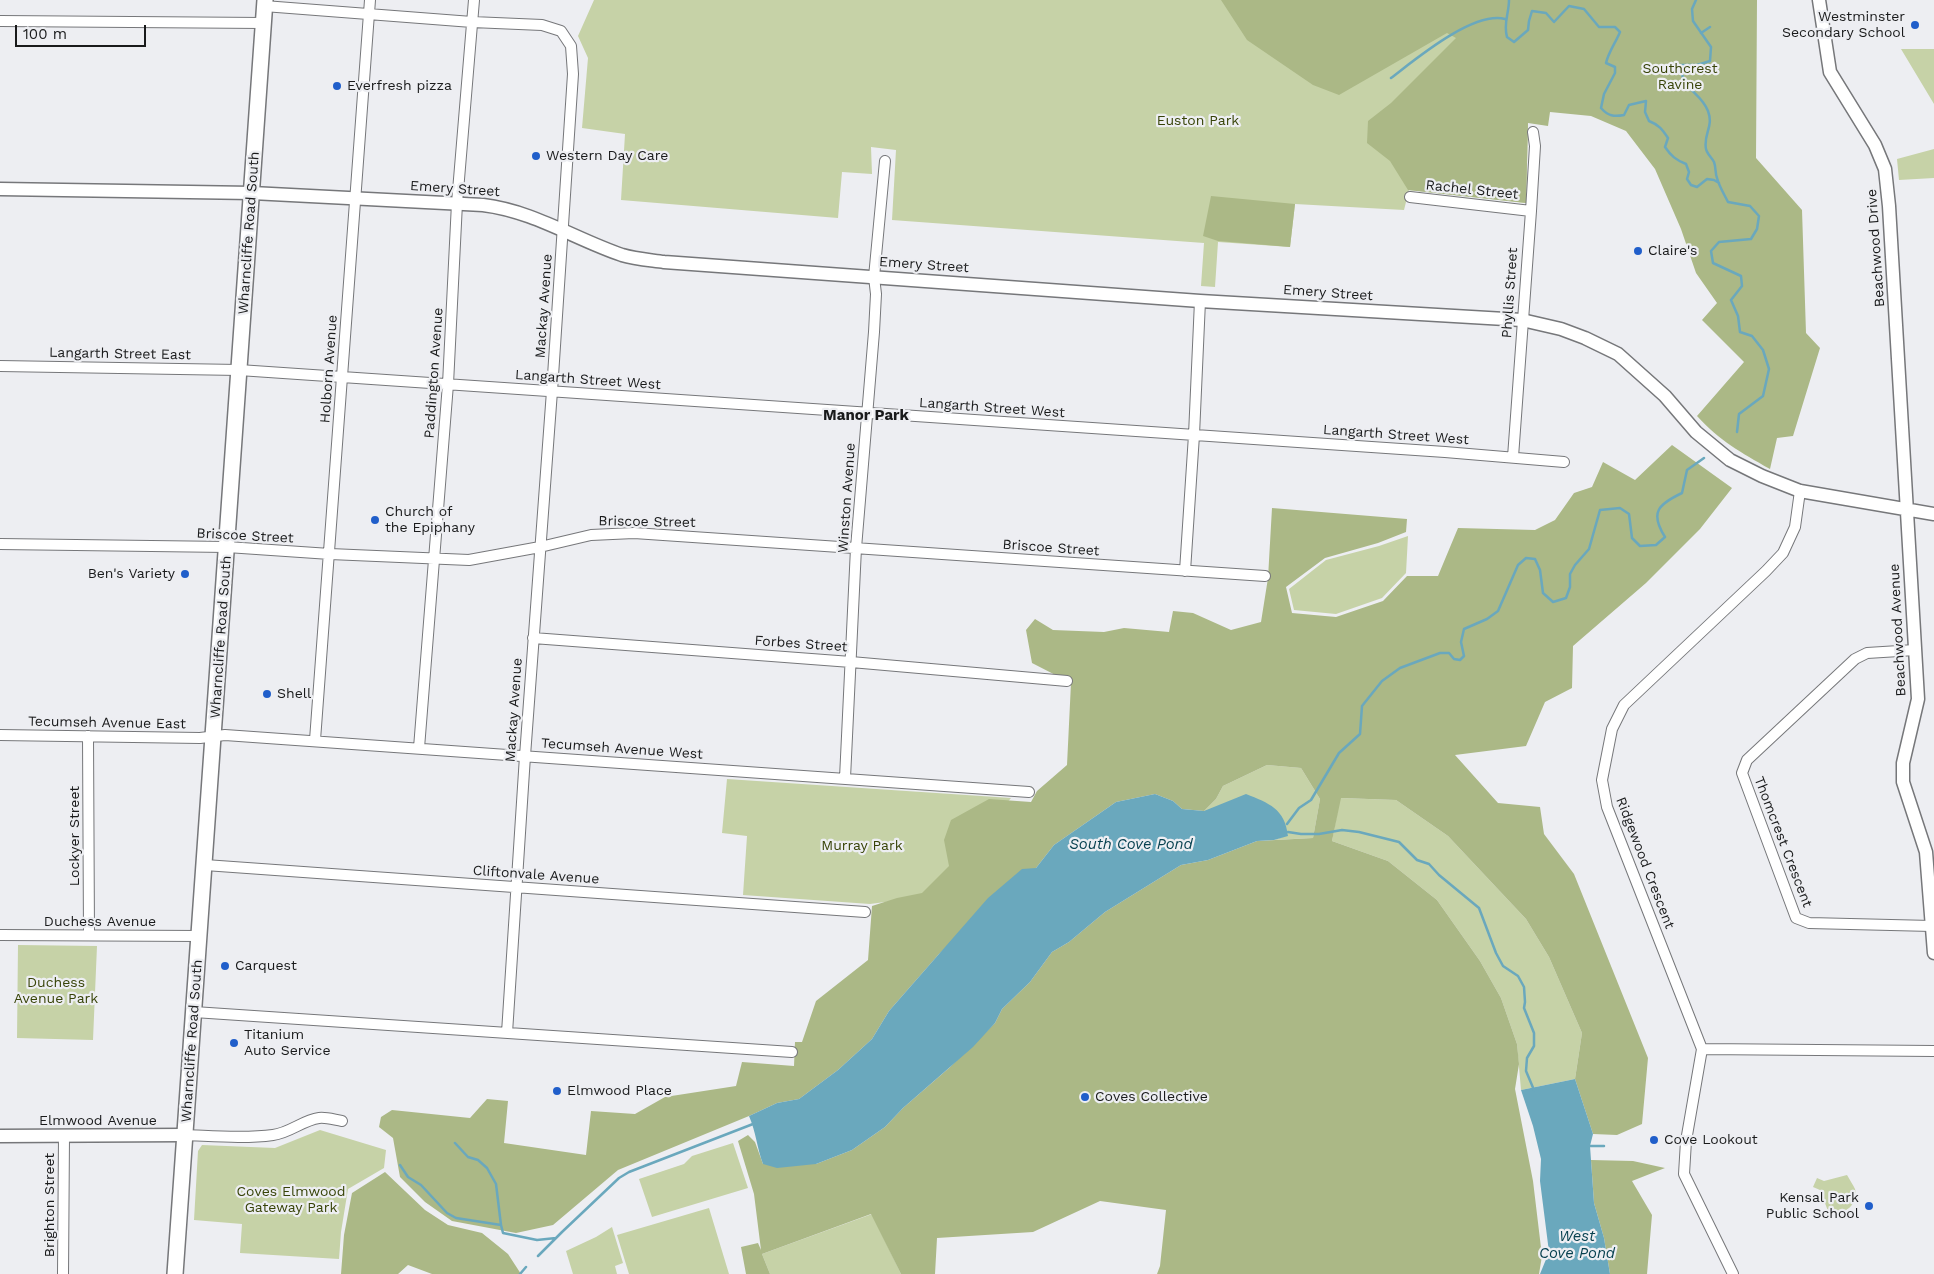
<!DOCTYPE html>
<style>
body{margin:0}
#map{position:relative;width:1934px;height:1274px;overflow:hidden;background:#edeef2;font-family:"Work Sans",sans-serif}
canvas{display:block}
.scale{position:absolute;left:15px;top:25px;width:131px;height:22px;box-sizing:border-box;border:2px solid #191a1b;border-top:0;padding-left:6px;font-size:15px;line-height:18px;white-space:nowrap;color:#191a1b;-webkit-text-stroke:4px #edeef2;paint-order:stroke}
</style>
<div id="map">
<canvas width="1934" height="1274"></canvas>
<div class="scale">100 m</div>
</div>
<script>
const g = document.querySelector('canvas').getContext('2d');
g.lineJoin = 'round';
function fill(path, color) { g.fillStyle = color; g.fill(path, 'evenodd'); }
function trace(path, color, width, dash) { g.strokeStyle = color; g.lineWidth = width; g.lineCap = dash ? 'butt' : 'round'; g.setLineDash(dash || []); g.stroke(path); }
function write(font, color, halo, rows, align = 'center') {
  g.font = font + ' "Work Sans",sans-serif'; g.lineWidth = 4.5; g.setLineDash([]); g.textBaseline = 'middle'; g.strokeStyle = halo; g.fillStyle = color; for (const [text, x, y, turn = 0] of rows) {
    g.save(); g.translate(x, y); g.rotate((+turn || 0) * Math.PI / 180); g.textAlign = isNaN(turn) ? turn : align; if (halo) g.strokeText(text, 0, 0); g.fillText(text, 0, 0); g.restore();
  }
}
const green = new Path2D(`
 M594,0H1328L1534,24L1528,123L1526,203L1409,190L1404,210L1295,204L1290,247L1218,242L1215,287L1201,286L1204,243L892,220L896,150L871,147L872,174L842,172L838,218L621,200L625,134L582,128L588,58L578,36Z
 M1901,49H1934V104Z
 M1934,149V178L1899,180L1897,159Z
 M1408,536L1406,573L1382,598L1336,614L1294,610L1289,589L1326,560L1379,546Z
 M1267,765L1301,768L1320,799L1313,838L1274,840L1288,835L1204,811L1216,799L1223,786Z
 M727,779L1011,798L930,893L908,899L870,904L743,895L747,836L722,833Z
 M1340,798L1396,800L1448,836L1526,919L1549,957L1582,1033L1575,1079L1521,1090L1517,1044L1501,998L1480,961L1437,900L1388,861L1332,841Z
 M18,945L97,946L93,1040L17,1038Z
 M320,1130L386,1150L384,1168L348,1189L341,1232L339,1259L240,1253L242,1224L194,1220L198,1151L202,1145L275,1148Z
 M733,1143L748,1188L652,1217L639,1179L684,1164L692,1156Z
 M1847,1175C1850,1180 1853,1185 1855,1189C1860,1205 1841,1218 1828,1211L1820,1190L1813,1187L1817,1178L1824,1181Z
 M709,1208L729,1274H629L617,1235Z
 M872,1214L901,1274H770L762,1254Z
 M612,1227L623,1263L615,1266L617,1274H573L566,1251L596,1237Z`);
const forest = new Path2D(`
 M1221,0H1757L1756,158L1802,210L1806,333L1820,348L1793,436L1777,438L1770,469C1740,452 1720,441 1697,416L1744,362L1702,320L1717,303L1696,273L1681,229L1655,169L1626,131L1591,116L1550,112L1548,126L1528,123L1526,203L1408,190L1390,161L1367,143L1368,121L1391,103L1456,38L1447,33L1339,95L1313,85L1247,40Z
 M1211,196L1295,204L1290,247L1218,241L1203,236Z
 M1672,445L1732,488L1700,529L1646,583L1573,646L1572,688L1545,702L1526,746L1455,755L1498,803L1540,807L1544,834L1574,874L1648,1058L1642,1124L1617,1135L1593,1134L1575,1079L1582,1033L1549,957L1526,919L1448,836L1396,800L1341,798L1332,841L1388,861L1437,900L1480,961L1501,998L1517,1044L1519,1064L1515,1089L1533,1181L1542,1256L1539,1274H1157L1160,1266L1166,1210L1100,1201L1033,1232L937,1238L935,1274H901L871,1214L762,1254L770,1274H746L741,1247L758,1243L761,1250L754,1194L738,1141L748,1135L755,1142L763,1164H816L852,1150L885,1127L903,1108L949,1068L995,1023L1002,1009L1030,982L1052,952L1069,942L1105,912L1181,865L1208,860L1257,841L1313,838L1320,799L1301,768L1267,765L1223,786L1216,799L1204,811L1182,809L1173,801L1155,794L1116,802L1054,845L1036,868L939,954L889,1011L872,1039L838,1070L799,1099L777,1103L749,1116L618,1170L553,1225L516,1233L452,1221L425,1202L400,1177L393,1138L379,1127L381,1117L392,1110L470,1118L487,1099L508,1101L504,1143L586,1155L591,1111L635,1114L665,1097L736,1086L742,1062L794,1066L795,1042H802L816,1001L868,960L872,906L897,898L922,893L949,866L944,840L951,820L989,799L1031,802L1037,791L1067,765L1071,683L1032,663L1026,630L1035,619L1053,630L1104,632L1124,628L1169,632L1173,611L1193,613L1231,630L1261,622L1268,578L1272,508L1407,519L1406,532L1378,543L1325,558L1286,587L1292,613L1336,617L1383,601L1407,576H1438L1458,528L1535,530L1555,520L1574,493L1592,487L1603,462L1635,480Z
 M1591,1160L1633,1161L1665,1168L1632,1181L1652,1215L1647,1274H1610L1604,1238L1594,1203Z
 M385,1172L425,1210L448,1225L482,1233L508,1254L521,1274H432L408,1265L398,1274H341L344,1235L352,1193Z`);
const water = new Path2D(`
 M1155,794L1173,801L1182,809L1204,811L1246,794C1269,803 1285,809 1288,836L1274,840L1257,841L1208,860L1181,865L1105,912L1069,942L1052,952L1030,982L1002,1009L995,1023L973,1047L903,1108L885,1127L852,1150L816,1164L777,1168L763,1164C757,1148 756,1132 749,1116L777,1103L799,1099L838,1070L872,1039L889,1011L988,898L1022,869L1036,868L1054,845L1116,802Z
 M1575,1079L1593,1134L1590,1146L1594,1203L1604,1238L1610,1274H1540L1549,1252L1540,1181L1541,1159L1533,1126L1521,1090Z`);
const stream = new Path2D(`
 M1509,0C1509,14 1503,23 1507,37L1514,42L1528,30L1529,21L1532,11L1546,13L1554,22L1569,6L1584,9L1599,27H1615L1620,32C1615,44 1609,51 1606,63L1615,67V73L1604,94L1601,108C1608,116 1614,117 1624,115L1629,105L1646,101L1645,112L1649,121C1659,125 1662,129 1668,138L1665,147C1671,156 1676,160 1686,164L1689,172L1687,179L1691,185L1697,187L1707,179L1714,180L1719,183
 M1696,0L1692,9L1693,21L1711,47L1710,61L1697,65H1680C1683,92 1700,91 1708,111C1714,127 1703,134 1706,149C1707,154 1712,158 1714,162C1716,167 1715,173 1717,178C1719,186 1724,194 1728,202L1750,206L1759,216L1757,229L1751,239L1719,242L1711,251L1713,263L1741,276L1742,286L1731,300L1738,316L1740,332L1752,336L1763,350L1769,369L1763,396L1739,414L1737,432
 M1701,33L1710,27
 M1391,78C1416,59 1473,11 1505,19
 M1287,824L1299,808L1311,800L1339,753L1360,734L1362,706L1382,681L1400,668L1440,653H1449L1454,659L1460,660L1464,656L1461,642L1464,629L1487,619L1498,611L1518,565L1526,558L1535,559L1540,570L1543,593L1553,602L1566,598L1570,587V574L1575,565L1589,549L1600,510L1620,508L1629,514L1632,538L1640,546L1656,545L1665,537C1649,512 1659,504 1682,493L1687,470L1704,458
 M1288,832L1301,834H1319L1342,830L1359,832L1399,842L1417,860L1429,864L1439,875L1479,908L1496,953L1503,966L1518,976L1524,987L1525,1002L1524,1008L1534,1033V1046L1527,1058L1526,1071L1534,1090
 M455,1143L468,1157L478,1160L487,1168L496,1184L501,1225
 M1590,1146H1604
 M400,1165L408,1177L421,1185L447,1213L456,1218L501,1225L503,1233L537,1240L556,1238
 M538,1256L562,1232L619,1178L629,1172L753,1124
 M520,1274L526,1267`);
const minor = new Path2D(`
 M264,6L472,22L542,25L561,31L571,46L573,74L552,391L525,756L507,1033
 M0,21L263,23
 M1410,197L1531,211
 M0,366L239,370L1445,452L1564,462
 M1513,457L1531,211L1535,146L1533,132
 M0,544L227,547L330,554L469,560L540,547L591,535L634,533L1265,576
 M1185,571L1194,435L1200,301
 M533,638L851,662L1067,681
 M1915,650L1867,653L1855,659L1747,760L1742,773L1796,918L1809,923L1932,926
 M0,735L200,738L225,735L1029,792
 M88,736L89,935
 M315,740L370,0
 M419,748L448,384L457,203L474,0
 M845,778L856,548L874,332L876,294L874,277L885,161
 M205,865L865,912
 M0,935L199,936
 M194,1012L792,1052
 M1702,1049L1607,807L1602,780L1612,729L1624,705L1766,571L1783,553L1795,527L1800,491
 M1702,1049L1686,1141L1684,1174L1733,1274
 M1702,1049L1934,1051
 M184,1135C213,1136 244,1139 273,1135C290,1133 303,1120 319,1118C326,1117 335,1120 342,1121
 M63,1274L64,1136`);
const tertiary = new Path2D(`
 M1819,0L1830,72L1875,145L1885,169L1889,206L1918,699L1903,763V782L1926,852L1934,953
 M0,189L252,193L483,205C533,211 575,239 622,255C635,259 650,260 664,262L1200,301L1522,320L1561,329L1585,338L1618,354L1665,396L1696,432L1730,460L1762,476L1800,491L1934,514
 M0,1136L184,1135`);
const secondary = new Path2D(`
 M175,1274L265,0`);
const markers = [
 [1915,25,5,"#205eca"],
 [337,86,5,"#205eca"],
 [536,156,5,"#205eca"],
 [1638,251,5,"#205eca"],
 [375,520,5,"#205eca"],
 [185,574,5,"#205eca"],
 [267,694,5,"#205eca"],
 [225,966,5,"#205eca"],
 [234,1043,5,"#205eca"],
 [557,1091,5,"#205eca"],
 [1085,1097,5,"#205eca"],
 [1654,1140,5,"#205eca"],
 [1869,1206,5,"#205eca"]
];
const poiNames = [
 ["Westminster",1905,17,"right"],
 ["Secondary School",1905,33,"right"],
 ["Everfresh pizza",347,86],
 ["Western Day Care",546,156],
 ["Claire's",1648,251],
 ["Church of",385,512],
 ["the Epiphany",385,528],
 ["Ben's Variety",175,574,"right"],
 ["Shell",277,694],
 ["Carquest",235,966],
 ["Titanium",244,1035],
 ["Auto Service",244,1051],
 ["Elmwood Place",567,1091],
 ["Coves Collective",1095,1097],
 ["Cove Lookout",1664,1140],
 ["Kensal Park",1859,1198,"right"],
 ["Public School",1859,1214,"right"]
];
const parkNames = [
 ["Southcrest",1680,69],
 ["Ravine",1680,85],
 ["Euston Park",1198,121],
 ["Murray Park",862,846],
 ["Duchess",56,983],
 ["Avenue Park",56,999],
 ["Coves Elmwood",291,1192],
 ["Gateway Park",291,1208]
];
const streetNames = [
 ["Emery Street",455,189,4],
 ["Rachel Street",1472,190,6],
 ["Wharncliffe Road South",249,233,-86],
 ["Beachwood Drive",1876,248,-94],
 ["Emery Street",924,265,4],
 ["Emery Street",1328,293,4],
 ["Phyllis Street",1510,293,-86],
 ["Mackay Avenue",544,306,-86],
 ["Langarth Street East",120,354,1],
 ["Holborn Avenue",329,369,-86],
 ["Paddington Avenue",434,373,-86],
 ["Langarth Street West",588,380,4],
 ["Langarth Street West",992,408,4],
 ["Langarth Street West",1396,435,4],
 ["Winston Avenue",847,498,-86],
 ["Briscoe Street",647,522,1],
 ["Briscoe Street",245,536,3],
 ["Briscoe Street",1051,548,4],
 ["Beachwood Avenue",1898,630,-93],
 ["Wharncliffe Road South",221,637,-86],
 ["Forbes Street",801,644,4],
 ["Mackay Avenue",514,710,-86],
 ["Tecumseh Avenue East",107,723,1],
 ["Tecumseh Avenue West",622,749,4],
 ["Lockyer Street",75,836,-90],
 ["Thomcrest Crescent",1783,842,69],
 ["Ridgewood Crescent",1645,863,69],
 ["Cliftonvale Avenue",536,875,4],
 ["Duchess Avenue",100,922],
 ["Wharncliffe Road South",192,1041,-86],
 ["Elmwood Avenue",98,1121],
 ["Brighton Street",50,1205,-90]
];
const neighbourhoodNames = [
 ["Manor Park",866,416]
];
const waterNames = [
 ["South Cove Pond",1131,845],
 ["West",1577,1237],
 ["Cove Pond",1577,1254]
];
fill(green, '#c6d2a7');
fill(forest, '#abb886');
fill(water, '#6aa8bd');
trace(stream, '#6aa8bd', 2.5);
trace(minor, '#76777a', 12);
trace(tertiary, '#76777a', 15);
trace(secondary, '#76777a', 18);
trace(minor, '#fff', 10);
trace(tertiary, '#fff', 12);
trace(secondary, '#fff', 15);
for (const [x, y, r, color] of markers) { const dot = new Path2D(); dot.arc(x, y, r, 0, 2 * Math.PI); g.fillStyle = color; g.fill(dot); trace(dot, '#edeef2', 2); }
write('14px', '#191a1b', '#edeef2', poiNames, 'left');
write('14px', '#374307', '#edeef2', parkNames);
write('14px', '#191a1b', '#edeef2', streetNames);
write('bold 15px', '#191a1b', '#edeef2', neighbourhoodNames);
write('italic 15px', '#074150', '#edeef2', waterNames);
</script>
